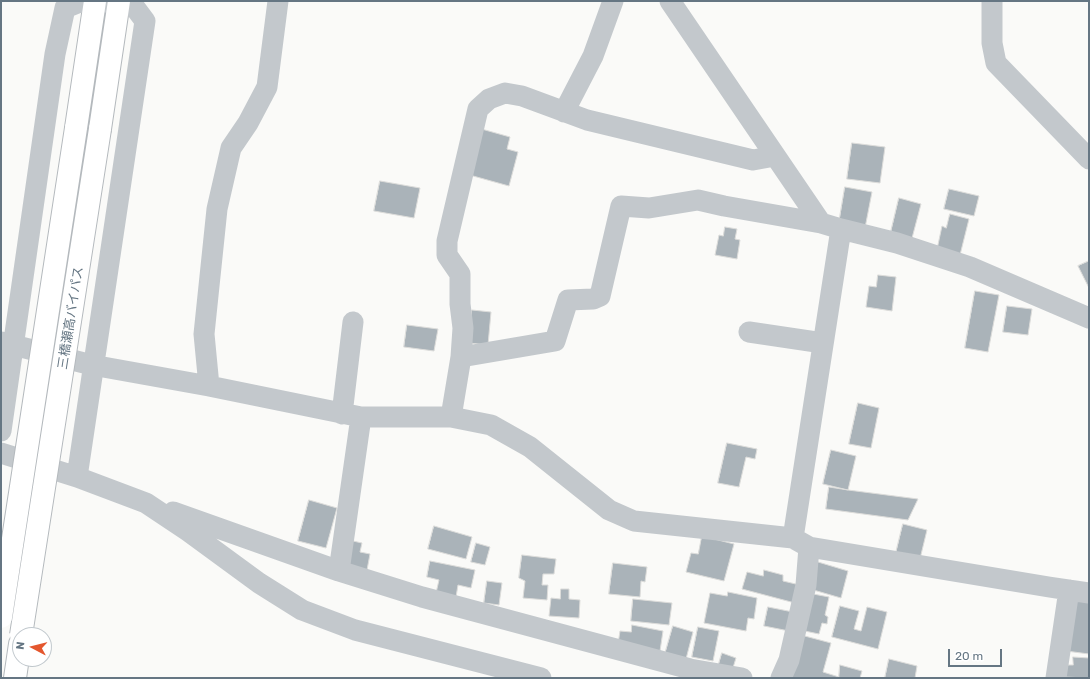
<!DOCTYPE html>
<meta charset="utf-8">
<style>
body{margin:0}
#map{position:relative;width:1090px;height:679px;overflow:hidden;background:#fafaf8;font-family:Rubik,sans-serif}
canvas{display:block}
.frame{position:absolute;inset:0;border:2px solid #657683;pointer-events:none}
.north{position:absolute;left:12px;top:627px;width:40px;height:40px;box-sizing:border-box;background:#fff;border:1px solid #c1c8cd;border-radius:50%;rotate:277deg;font-size:11px;font-weight:700;line-height:16px;text-align:center;color:#657683}
.north::after{content:'';display:block;margin:auto;width:14px;height:18px;background:#e4572e;clip-path:polygon(50% 0,100% 100%,50% 72%,0 100%)}
.scale{position:absolute;left:948px;top:649px;width:54px;height:18px;box-sizing:border-box;border:2px solid #657683;border-top:0;padding-left:5px;font-size:12px;line-height:14px;white-space:nowrap;color:#657683;-webkit-text-stroke:3px #fff;paint-order:stroke}
</style>
<div id="map">
<canvas width="1090" height="679"></canvas>
<div class="frame"></div>
<div class="north">N</div>
<div class="scale">20 m</div>
</div>
<script>
const g = document.querySelector('canvas').getContext('2d');
g.lineJoin = 'round';
function fill(path, color) { g.fillStyle = color; g.fill(path, 'evenodd'); }
function trace(path, color, width, dash) { g.strokeStyle = color; g.lineWidth = width; g.lineCap = dash ? 'butt' : 'round'; g.setLineDash(dash || []); g.stroke(path); }
function write(font, color, halo, rows, align = 'center') {
  g.font = font + ' Rubik,"Noto Sans JP",sans-serif'; g.lineWidth = 4; g.setLineDash([]); g.textBaseline = 'middle'; g.strokeStyle = halo; g.fillStyle = color; for (const [text, x, y, turn = 0] of rows) {
    g.save(); g.translate(x, y); g.rotate((+turn || 0) * Math.PI / 180); g.textAlign = isNaN(turn) ? turn : align; if (halo) g.strokeText(text, 0, 0); g.fillText(text, 0, 0); g.restore();
  }
}
const building = new Path2D(`
 M478,128L510,137L507,149L518,152L509,186L466,174Z
 M852,143L885,147L880,183L847,179Z
 M380,181L420,188L414,218L374,211Z
 M845,187L872,192L865,228L839,223Z
 M949,189L979,196L974,216L944,209Z
 M899,198L921,204L911,242L890,236Z
 M950,214L969,219L959,259L936,254L942,226L946,228Z
 M725,227L737,229L735,239L740,240L737,259L715,255L719,235L723,236Z
 M1089,261V288L1078,266Z
 M878,275L896,277L892,311L866,307L869,286L876,287Z
 M975,291L999,295L988,352L965,348Z
 M1007,306L1032,309L1028,335L1003,332Z
 M472,310L491,312L488,345L469,343Z
 M407,325L438,329L434,351L404,347Z
 M858,403L879,408L871,448L849,444Z
 M727,443L757,449L755,459L746,457L739,487L718,483Z
 M831,450L856,456L848,490L823,484Z
 M829,487L848,490L918,499L908,520L826,509Z
 M309,500L337,508L326,548L298,541Z
 M903,524L927,530L919,563L895,557Z
 M434,526L472,537L466,559L428,549Z
 M702,536L734,544L724,581L686,572L691,553L698,554Z
 M353,541L362,543L360,552L370,554L367,570L349,565Z
 M476,543L490,547L485,565L471,562Z
 M522,555L556,559L554,574H543L542,585H548L547,600L523,598L525,581L519,578Z
 M430,561L475,570L471,588L458,585L456,597L436,593L439,580L427,577Z
 M818,562L848,571L841,598L810,589Z
 M613,563L647,567L645,582L641,581L640,597L609,594Z
 M764,570L783,575V581L800,585L795,603L742,589L747,572L763,576Z
 M487,581L502,583L499,605L484,603Z
 M561,589H569V599L580,600L579,618L549,616L551,598L560,599Z
 M728,592L757,598L754,619L748,618L746,631L704,623L710,593L727,596Z
 M808,593L829,597L825,615L828,617L827,624L822,623L819,634L800,630Z
 M633,599L672,603L669,625L631,621Z
 M1073,600L1089,602V654L1066,651Z
 M840,606L859,611L854,629L861,631L867,607L887,612L878,649L832,637Z
 M768,607L793,612L789,631L764,626Z
 M632,625L663,631L660,651L618,644L620,631L631,632Z
 M673,626L693,632L686,659L665,654Z
 M698,627L719,631L713,661L692,657Z
 M801,635L831,643L823,672L839,677V678H789Z
 M722,653L736,658L732,671L718,667Z
 M1073,657L1089,658V678L1063,677L1068,665H1073Z
 M889,659L917,666L915,678H885Z
 M840,665L862,671L860,678H841L839,677Z`);
const minor = new Path2D(`
 M670,1L821,223L841,229L793,538
 M992,1V43L996,63L1089,159
 M564,112L593,56L613,1
 M841,229L897,243L970,267L1089,318
 M749,332L823,343
 M1,342L92,365L209,386L361,417H451L491,425L530,447L609,510L634,521L793,538L809,547L1049,587L1089,593
 M461,357L555,341L568,300L593,299L600,296L621,206L649,208L698,200L724,206L821,223
 M209,386L204,334L217,209L231,148L248,123L267,87L278,1
 M342,414L353,322
 M451,417L461,357L463,328L460,304V274L447,255V241L478,109L489,99L505,93L522,96L587,120L753,160L775,156
 M1,431L55,54L65,8L80,2H119L133,5L145,21L77,477L146,503L188,531L259,583L302,610L355,630L541,678
 M1,453L77,477
 M173,512L339,571L422,597L690,669L742,678
 M339,571L361,417
 M781,678L789,660L806,585L809,547
 M1056,678L1069,590`);
const trunk = new Path2D(`
 M76,128L95,1
 M100,129L119,1
 M15,678L20,644`);
const trunkBridge = new Path2D(`
 M1,617L76,128
 M21,635L100,129`);
const streetNames = [
 ["三橋瀬高バイパス",71,318,-81]
];
fill(building, '#aab3b9');
trace(building, '#dcdcda', 1);
trace(trunk, '#b4b9bd', 24);
trace(minor, '#c3c8cc', 21);
trace(trunk, '#fff', 22);
trace(trunkBridge, '#b4b9bd', 24, []);
trace(trunkBridge, '#fff', 22);
write('13px', '#657683', '#fff', streetNames);
</script>
